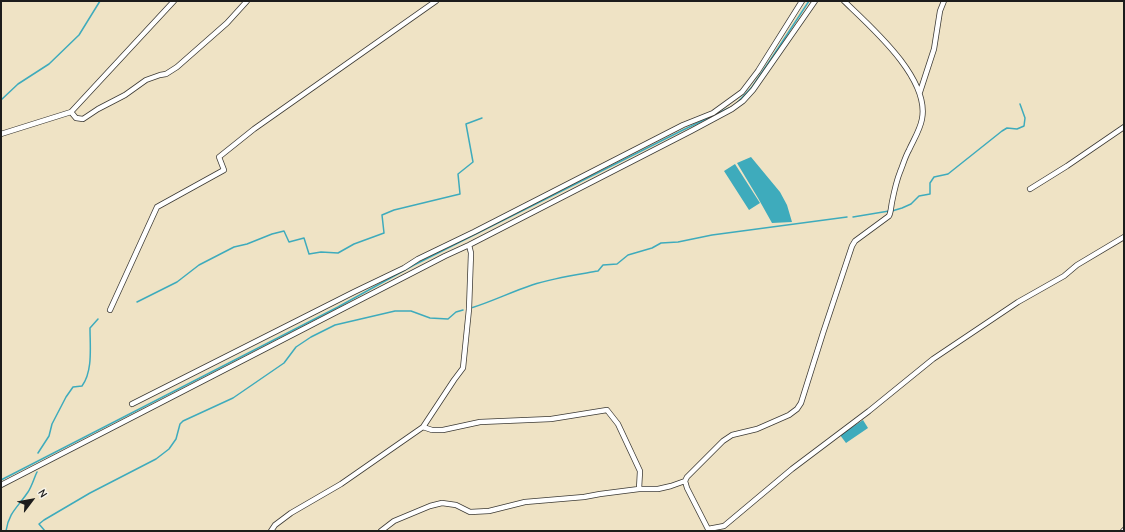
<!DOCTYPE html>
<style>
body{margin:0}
#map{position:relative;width:1125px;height:532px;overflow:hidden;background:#efe3c5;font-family:"Comic Neue",sans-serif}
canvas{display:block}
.frame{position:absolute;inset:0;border:2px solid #1c1c1c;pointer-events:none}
.north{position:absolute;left:12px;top:480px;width:40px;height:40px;-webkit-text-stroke:3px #f7f3e8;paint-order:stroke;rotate:58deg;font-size:11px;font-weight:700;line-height:16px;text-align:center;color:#1c1c1c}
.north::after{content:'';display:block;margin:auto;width:14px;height:18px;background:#1c1c1c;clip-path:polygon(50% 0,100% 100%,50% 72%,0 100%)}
</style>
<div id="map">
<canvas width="1125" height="532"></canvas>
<div class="frame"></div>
<div class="north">N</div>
</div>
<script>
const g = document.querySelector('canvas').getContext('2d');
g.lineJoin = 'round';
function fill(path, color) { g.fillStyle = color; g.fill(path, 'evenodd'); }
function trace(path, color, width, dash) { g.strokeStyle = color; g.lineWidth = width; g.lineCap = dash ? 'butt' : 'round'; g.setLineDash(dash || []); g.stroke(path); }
const water = new Path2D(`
 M751,157L780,192L787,205L792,222L772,223L758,198L737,163Z
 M735,164L760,203L749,210L724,171Z
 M863,420L868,428L846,443L840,435Z`);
const stream = new Path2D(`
 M1,100L18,84L49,64L79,35L100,1
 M736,104L752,87L771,59L809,1
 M892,211L902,208L911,204L919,196L930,194V183L934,177L948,174L1002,131L1007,128L1017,129L1024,126L1025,118L1020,104
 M853,217L889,211
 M137,302L177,282L199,265L234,247L247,244L272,234L284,231L289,242L304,238L309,254L321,252L338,253L354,244L384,233L382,215L394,210L460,194L458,174L473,162L466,124L482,118
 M471,308C491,302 511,292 532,285C553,278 575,275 598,271L603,265L617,264L628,255L652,248L661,243L678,242L712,235L847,217
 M38,453L49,436L52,424L66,397L73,387L82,386C93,371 90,347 90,328L98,319
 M1,480L338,307L414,265L681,131L729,108
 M6,531C9,512 18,507 28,492C32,486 34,478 37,472
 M45,531L39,524L44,520L90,493L156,459L169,449L176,439L180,424L183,421L233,398L284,363L296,347L311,337L335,325L395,311H411L430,318L448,319L456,312L463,310`);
const street = new Path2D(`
 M920,92L934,49L940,11L944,1
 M71,112L76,118L83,119L98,109L125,95L146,80L160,75L166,74L177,67L227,23L247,1
 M1,134L71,112L174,1
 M1030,189L1067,166L1124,127
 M110,310L157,207L224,170L219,157L254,129L436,1
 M132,404L354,292L404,268L418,259L474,232L683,125L713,113L742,92L758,71L802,1
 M423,427L432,430H443L480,422L551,419L607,410L618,424L640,471L639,489
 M685,481L687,488L709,531
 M1,485L445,256L469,245L691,131L732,109L743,101L753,90L815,1
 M708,529L724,526L792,469L869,411L933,359L1018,302L1064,276L1077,265L1124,237
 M271,531L275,525L291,513L341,484L423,427L454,380L463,368L469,309L471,253L469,245
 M381,531L394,521L430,506L442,503L456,505L470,512L489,511L525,502L584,497L600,494L639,489H658L671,486L685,481L687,477L723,441L732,435L757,429L789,415L797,409L801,403L823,333L852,246L855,241L889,216C891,212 891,207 892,202C894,192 896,182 900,172C903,165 905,157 909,150C914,139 920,130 922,119C930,78 871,27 844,1
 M1123,531L1124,530`);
fill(water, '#3eabbc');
trace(stream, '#3eabbc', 1.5);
trace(street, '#3c3a35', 6);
trace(street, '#fff', 4.5);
</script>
